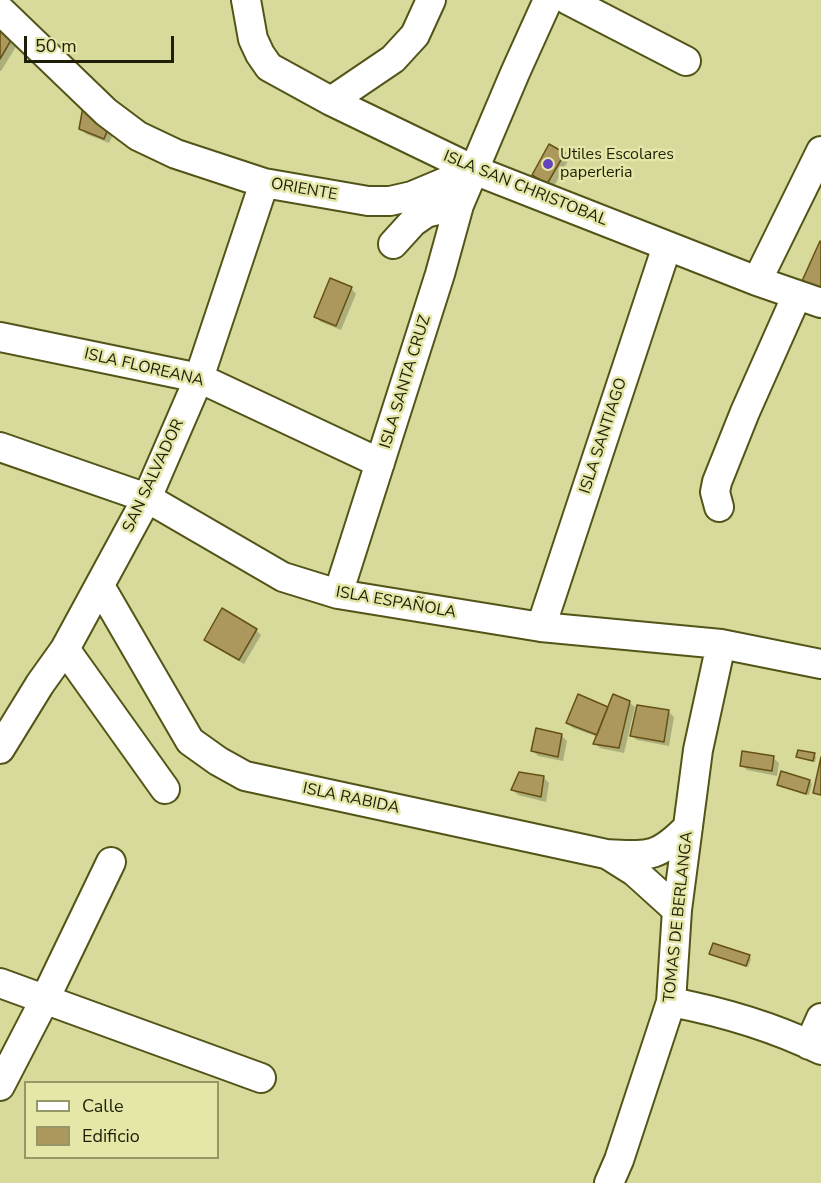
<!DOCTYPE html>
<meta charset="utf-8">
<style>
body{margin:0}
#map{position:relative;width:821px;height:1183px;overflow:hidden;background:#d7da9b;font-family:"Nunito Sans",sans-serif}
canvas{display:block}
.legend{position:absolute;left:24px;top:1081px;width:195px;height:78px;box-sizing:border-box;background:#e4e7a8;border:2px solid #959767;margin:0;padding:8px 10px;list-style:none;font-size:18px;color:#1e1f06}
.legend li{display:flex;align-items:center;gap:12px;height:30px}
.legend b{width:30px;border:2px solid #959767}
.scale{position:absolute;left:24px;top:36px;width:150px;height:27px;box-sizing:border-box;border:3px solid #1e1f06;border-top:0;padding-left:8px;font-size:18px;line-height:21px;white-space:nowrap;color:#1e1f06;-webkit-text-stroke:4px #e4e7a8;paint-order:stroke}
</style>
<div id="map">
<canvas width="821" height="1183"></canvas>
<ul class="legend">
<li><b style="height:8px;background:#fff"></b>Calle</li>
<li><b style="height:16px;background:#ac975d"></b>Edificio</li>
</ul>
<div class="scale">50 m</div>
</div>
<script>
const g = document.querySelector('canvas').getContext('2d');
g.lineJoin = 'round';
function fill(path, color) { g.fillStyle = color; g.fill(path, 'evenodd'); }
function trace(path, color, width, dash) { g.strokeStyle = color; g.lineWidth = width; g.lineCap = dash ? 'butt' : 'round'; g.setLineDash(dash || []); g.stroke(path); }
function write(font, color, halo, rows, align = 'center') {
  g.font = font + ' "Nunito Sans",sans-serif'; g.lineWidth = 5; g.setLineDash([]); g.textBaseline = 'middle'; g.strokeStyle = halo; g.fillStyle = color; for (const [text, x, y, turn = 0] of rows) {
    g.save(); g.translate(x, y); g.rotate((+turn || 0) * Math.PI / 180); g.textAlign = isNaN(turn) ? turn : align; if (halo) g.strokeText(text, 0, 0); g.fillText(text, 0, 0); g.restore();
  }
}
const shadow = new Path2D(`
 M0,22L22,37L1,71H0Z
 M81,128L115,131L109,143L86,134Z
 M564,154L569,159L553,188L534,174Z
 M351,288L356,294L341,330L321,322L315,317Z
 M256,630L261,635L244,664L211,645L206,639Z
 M629,702L635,707L624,753L600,748L595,743L598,737L573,728L568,723Z
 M668,711L674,717L669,746L637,740L631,735Z
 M562,736L567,741L563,761L538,756L532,750Z
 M814,755L816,757L815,762L798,757Z
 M773,758L779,763L777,776L747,770L742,765Z
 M782,773L810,781L812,784L809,795L781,787L779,784Z
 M544,778L549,783L546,802L518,795L513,790Z
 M711,953L749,957L751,959L748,967Z`);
const building = new Path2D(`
 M0,20L17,30L0,59Z
 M84,101L110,124L104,139L79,129Z
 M549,144L565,153L547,184L532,175Z
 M820,241L821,242V290L802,281Z
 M330,278L352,287L336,326L314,317Z
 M222,608L257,629L239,660L204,640Z
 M578,694L608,707L597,735L566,723Z
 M613,694L630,701L619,748L593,744Z
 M637,705L669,710L664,742L630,736Z
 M536,728L562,734L558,757L531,751Z
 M798,750L815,753L813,761L796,757Z
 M742,751L774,756L772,771L740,766Z
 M821,757V795L813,793Z
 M781,771L810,780L806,794L777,785Z
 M519,772L544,776L541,797L511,790Z
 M713,943L750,955L746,966L709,954Z`);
const minor = new Path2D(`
 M246,0L253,39L260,54L269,67L331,101L474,170L757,281L821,303
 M568,0L686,61
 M0,10L106,112L138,136L176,154L264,183L368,201H390L412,196L474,170
 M331,101L393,59L415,35L431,0
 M393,244L413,222L426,213L459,205
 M757,281L821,151
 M0,337L199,378L380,463
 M0,447L147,498L283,577L338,594L541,627L721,644L821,664
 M719,507L715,492L717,482L745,412L797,295
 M100,586L190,741L218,761L245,776L606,854C648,856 657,859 688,827
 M338,594L440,274L459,205L515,73L548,0
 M541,627L667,246
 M65,649L165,789
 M0,749L40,684L65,649L147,498L199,378L264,183
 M608,855L635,872L677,910
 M0,983L261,1078
 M671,1002C723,1012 774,1027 821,1050
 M809,1045L821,1018
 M0,1086L45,999L111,862
 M609,1183L619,1160L671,1002L677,910L698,750L721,644`);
const markers = [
 [548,164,6,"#6243bb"]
];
const poiNames = [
 ["Utiles Escolares",560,155],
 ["paperleria",560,173]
];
const streetNames = [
 ["ISLA SAN CHRISTOBAL",525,189,22],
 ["ORIENTE",304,190,10],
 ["ISLA FLOREANA",144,368,13],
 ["ISLA SANTA CRUZ",406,382,-73],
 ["ISLA SANTIAGO",604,436,-72],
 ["SAN SALVADOR",154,476,-65],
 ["ISLA ESPAÑOLA",396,603,10],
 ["ISLA RABIDA",351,799,12],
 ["TOMAS DE BERLANGA",679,917,-84]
];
fill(shadow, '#0003');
fill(building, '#ac975d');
trace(building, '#655114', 1.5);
trace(minor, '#535417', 32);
trace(minor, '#fff', 28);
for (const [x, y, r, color] of markers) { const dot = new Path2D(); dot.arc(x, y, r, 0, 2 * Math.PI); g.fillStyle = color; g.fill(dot); trace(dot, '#e4e7a8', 2); }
write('16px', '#1e1f06', '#e4e7a8', poiNames, 'left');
write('16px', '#1e1f06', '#e4e7a8', streetNames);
</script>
